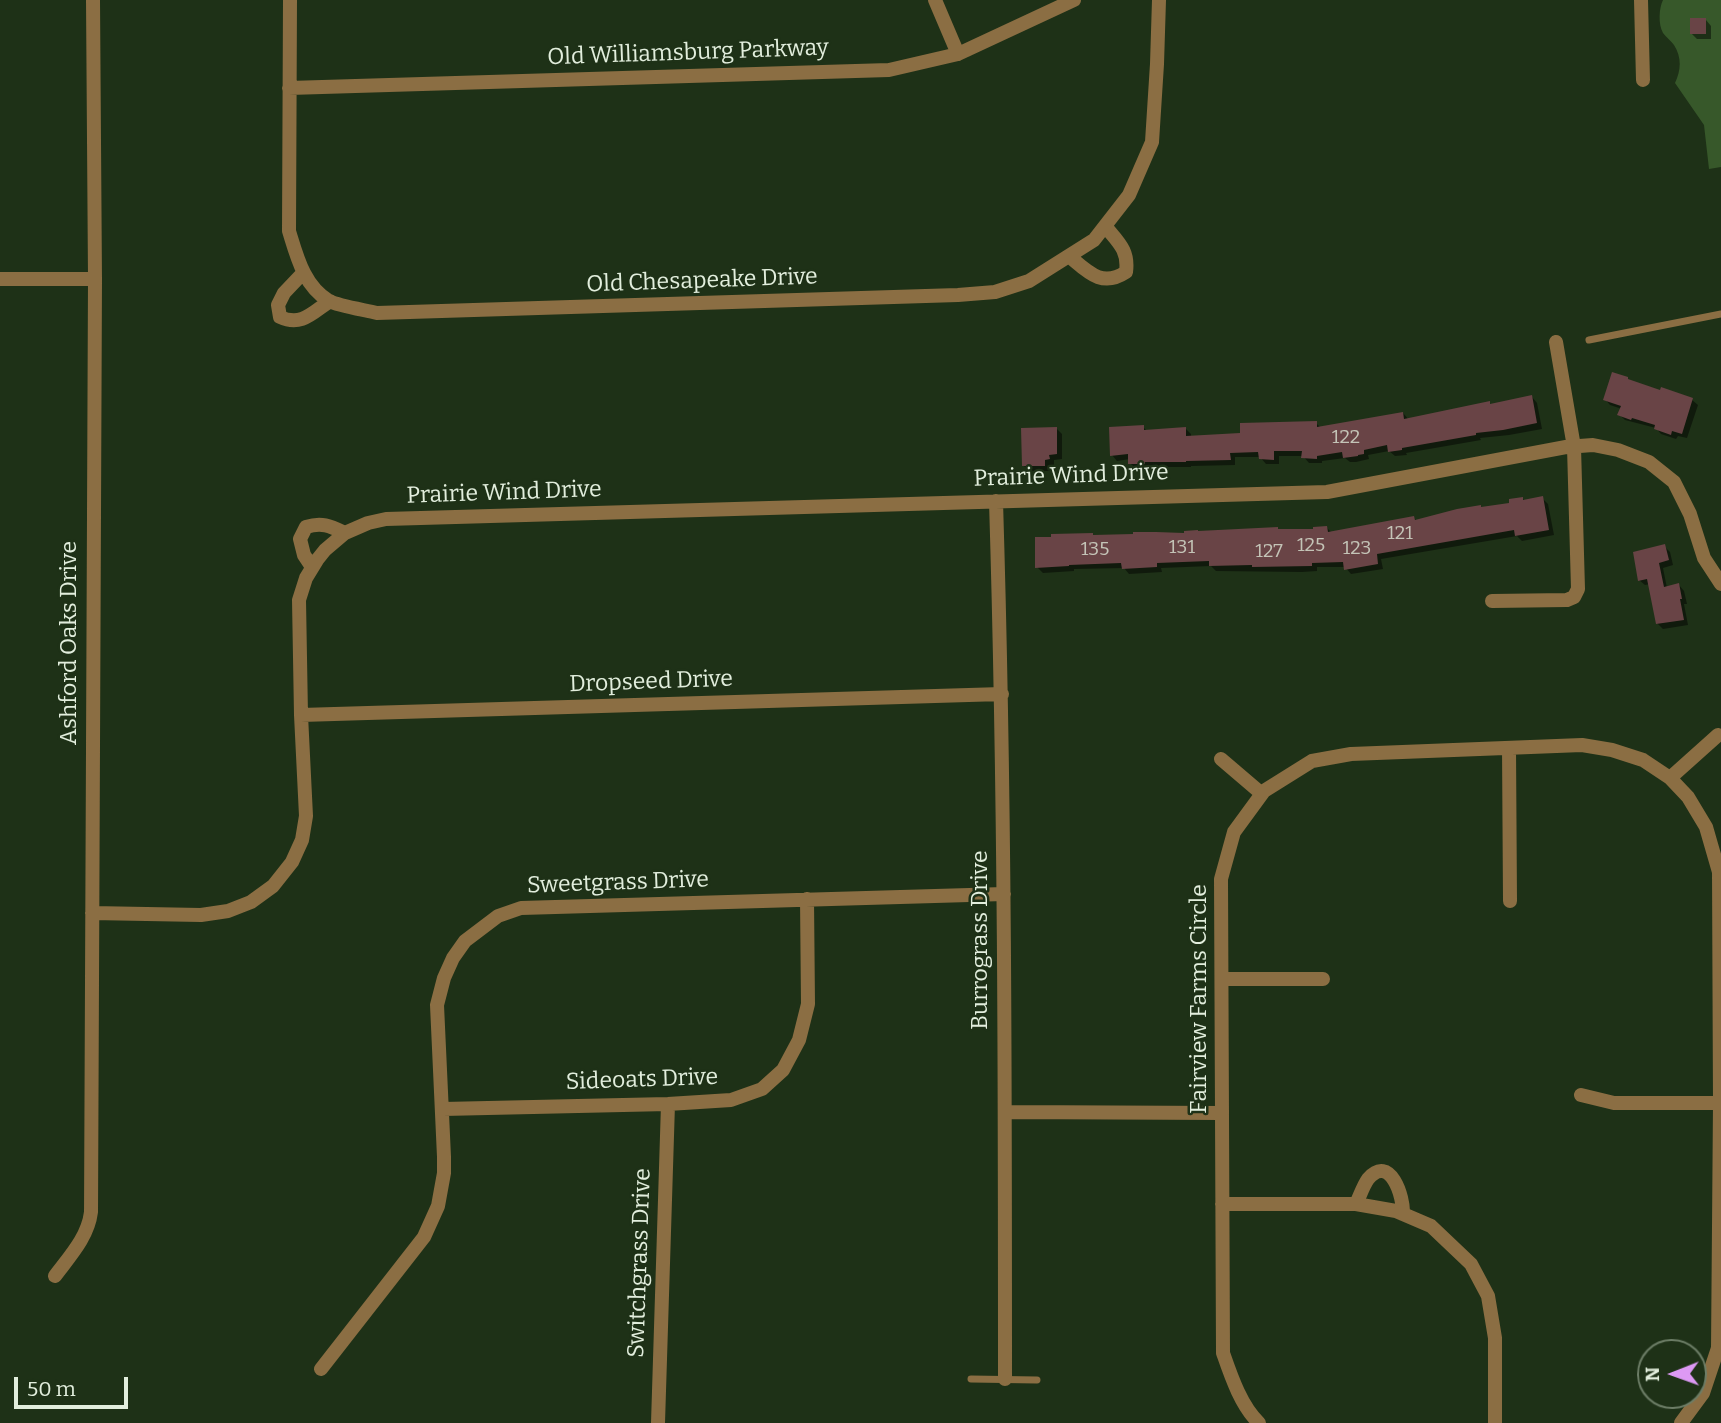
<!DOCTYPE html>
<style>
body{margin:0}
#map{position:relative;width:1721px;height:1423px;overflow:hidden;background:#1e3117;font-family:Bitter,serif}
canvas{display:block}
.north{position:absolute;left:1637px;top:1339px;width:70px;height:70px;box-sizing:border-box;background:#1e3117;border:2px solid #6c7d66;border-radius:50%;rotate:269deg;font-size:19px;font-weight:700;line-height:28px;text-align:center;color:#e2eedd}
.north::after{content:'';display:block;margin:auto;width:24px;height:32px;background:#dd99f4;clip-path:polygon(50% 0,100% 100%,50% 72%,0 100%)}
.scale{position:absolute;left:14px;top:1377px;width:114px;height:32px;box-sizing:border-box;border:4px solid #e2eedd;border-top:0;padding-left:9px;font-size:21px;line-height:24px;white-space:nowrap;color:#e2eedd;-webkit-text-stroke:5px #1e3117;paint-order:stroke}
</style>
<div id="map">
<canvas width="1721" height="1423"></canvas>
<div class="north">N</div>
<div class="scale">50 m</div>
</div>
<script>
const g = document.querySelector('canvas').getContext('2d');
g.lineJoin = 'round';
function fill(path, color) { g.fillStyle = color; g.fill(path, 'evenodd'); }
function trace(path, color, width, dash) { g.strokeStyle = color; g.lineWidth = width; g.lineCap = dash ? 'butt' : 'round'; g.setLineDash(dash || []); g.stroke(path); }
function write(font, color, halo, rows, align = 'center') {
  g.font = font + ' Bitter,serif'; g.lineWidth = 5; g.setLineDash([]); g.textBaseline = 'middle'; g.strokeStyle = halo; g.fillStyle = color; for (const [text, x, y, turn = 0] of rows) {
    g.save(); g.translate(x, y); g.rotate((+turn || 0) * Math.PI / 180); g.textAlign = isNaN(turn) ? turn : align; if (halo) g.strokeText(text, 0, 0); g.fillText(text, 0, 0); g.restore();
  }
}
const green = new Path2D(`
 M1663,0H1721V167L1709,169L1704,125L1675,83C1681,70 1682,58 1674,45C1671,41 1666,37 1663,33C1658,24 1659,8 1663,0Z`);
const shadow = new Path2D(`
 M1706,20L1711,26V39H1697L1691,33Z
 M1631,382L1661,392L1662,389L1692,400L1698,405L1687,438L1678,436L1676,439L1661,434L1656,428L1625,420L1620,415L1622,409L1610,405L1605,399Z
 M1532,397L1537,403L1542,429L1509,435L1480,438L1481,440L1406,453L1407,455L1395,456L1389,451L1368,455L1369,459L1356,462H1350L1345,458L1322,461V463H1309L1303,456H1279V464H1266L1260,457H1235V465L1191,466V467H1150V468L1136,469L1130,463V459L1117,461L1112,455L1143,427L1147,431L1186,429L1191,434V437L1242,435L1316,423L1321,428L1403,413L1409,420L1489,403L1492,405Z
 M1056,428L1062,434V459L1054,460V465H1050V471H1029L1024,466Z
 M1542,498L1548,504L1554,535L1522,541L1517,536L1381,559L1383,569L1351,574L1345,567H1317V571L1302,572L1216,571L1211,566L1161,568L1162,572L1129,574L1124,568L1074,569V571L1043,573L1037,567L1185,535L1314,531L1327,528L1332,533L1414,518L1417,521L1511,505L1523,499L1525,501Z
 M1664,546L1670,552L1673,565L1663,568L1667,588L1679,585L1684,591L1687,604H1684L1688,625L1663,629L1657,623L1650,584L1645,585L1639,580Z`);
const building = new Path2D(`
 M1690,18H1706V34H1690Z
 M1612,372L1628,377V379L1660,390L1661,387L1693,398L1682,434L1672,431L1671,435L1654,429L1655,425L1632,418L1631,420L1617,415L1621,406L1603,400Z
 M1532,395L1537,423L1503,430L1476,433V435L1402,448V450L1388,452L1387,445L1364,450V454L1358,455V456L1343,458L1342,452L1317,456V459L1301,458L1302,451H1274V460L1259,459L1258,452L1230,453L1231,460L1186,461V462H1145V464H1128V454L1110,456L1109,427L1144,425V430L1186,427V436L1240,433V423L1317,421V427L1403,412L1404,419L1490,401V404Z
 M1057,427V454L1049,455L1050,459L1045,460V466H1022L1021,428Z
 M1543,496L1549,530L1515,536L1514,530L1377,554L1378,564L1344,570L1343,562L1312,563V566L1252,567V565L1209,566V561L1157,563V567L1122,569L1121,563L1069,565V566L1035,568V537H1051V534L1093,533V535L1133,534V532H1156L1184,533V531L1198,530V531L1278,527V529H1313V527L1327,526L1328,532L1414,516L1415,520L1457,509L1481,505V507L1509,503V499L1523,497V500Z
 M1665,544L1669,560L1659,563L1664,587L1679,583L1682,599H1680L1684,620L1656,624L1647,579L1638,581L1633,552Z`);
const service = new Path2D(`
 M1589,340L1721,314
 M971,1379L1037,1380`);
const minor = new Path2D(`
 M290,0L289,231C297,257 304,286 329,301C339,306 365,310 377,313L958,295L995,292L1029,281L1094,240L1129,195L1152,142L1157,64L1159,0
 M935,0L958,54
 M1641,0L1643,80
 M289,88L889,70L958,54L1074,0
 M1069,256C1088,272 1102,288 1126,272C1129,250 1118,242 1105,226
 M303,273L284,293L278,305L280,317C302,327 313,312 330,301
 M0,279H95
 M996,501C1005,794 1005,1087 1005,1379
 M312,567L304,555L300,539L306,527C322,522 330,526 345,533
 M1492,601L1567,600L1574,597L1578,589L1574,447L1556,342
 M301,715L1002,694
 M1509,748L1510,901
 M1221,759L1262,794
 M1670,778L1718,735
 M92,913L201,915L228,911L251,902L273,886L292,862L302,840L306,816L301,715L299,600L306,578L317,560L325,550L345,533L368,523L386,519L1327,492L1566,447L1593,445L1618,450L1649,462L1674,482L1690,514L1704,558L1721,584
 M1222,979H1323
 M1581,1095L1614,1103H1721
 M443,1109L668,1104L731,1100L762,1089L783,1070L799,1040L808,1004L807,899
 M1005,1112L1222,1113
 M1222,1204H1356L1396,1211L1431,1226L1471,1264L1488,1296L1495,1338V1423
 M1356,1204C1360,1196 1363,1186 1368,1179C1390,1153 1404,1197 1403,1214
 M55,1276C70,1256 88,1237 91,1212L95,279L93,0
 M321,1369L424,1237L438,1206L444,1173V1157L437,1005L444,978L453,958L465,941L498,916L521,908L1004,894
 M658,1423L668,1104
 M1259,1423C1241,1406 1231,1376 1223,1353L1221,879L1234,832L1264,791L1312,761L1351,754L1582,745L1612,750L1643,760L1670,778L1688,797L1706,827L1719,872L1720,1103L1718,1348L1703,1393L1681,1423`);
const numberNames = [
 ["122",1346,438],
 ["121",1400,534],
 ["125",1311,546],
 ["131",1182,548],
 ["123",1357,549],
 ["135",1095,550],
 ["127",1269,552]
];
const streetNames = [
 ["Old Williamsburg Parkway",688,53,-2],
 ["Old Chesapeake Drive",702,281,-2],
 ["Prairie Wind Drive",1071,476,-2],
 ["Prairie Wind Drive",504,493,-2],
 ["Ashford Oaks Drive",70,643,-90],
 ["Dropseed Drive",651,682,-2],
 ["Sweetgrass Drive",618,883,-2],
 ["Burrograss Drive",981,940,-90],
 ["Fairview Farms Circle",1200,999,-90],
 ["Sideoats Drive",642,1080,-2],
 ["Switchgrass Drive",640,1263,-88]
];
fill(green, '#37582a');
fill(shadow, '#0007');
fill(building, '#694446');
trace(service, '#8b6e43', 7);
trace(minor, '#8b6e43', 14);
write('19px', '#c4c4b7', null, numberNames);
write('23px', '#e2eedd', '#1e3117', streetNames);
</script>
